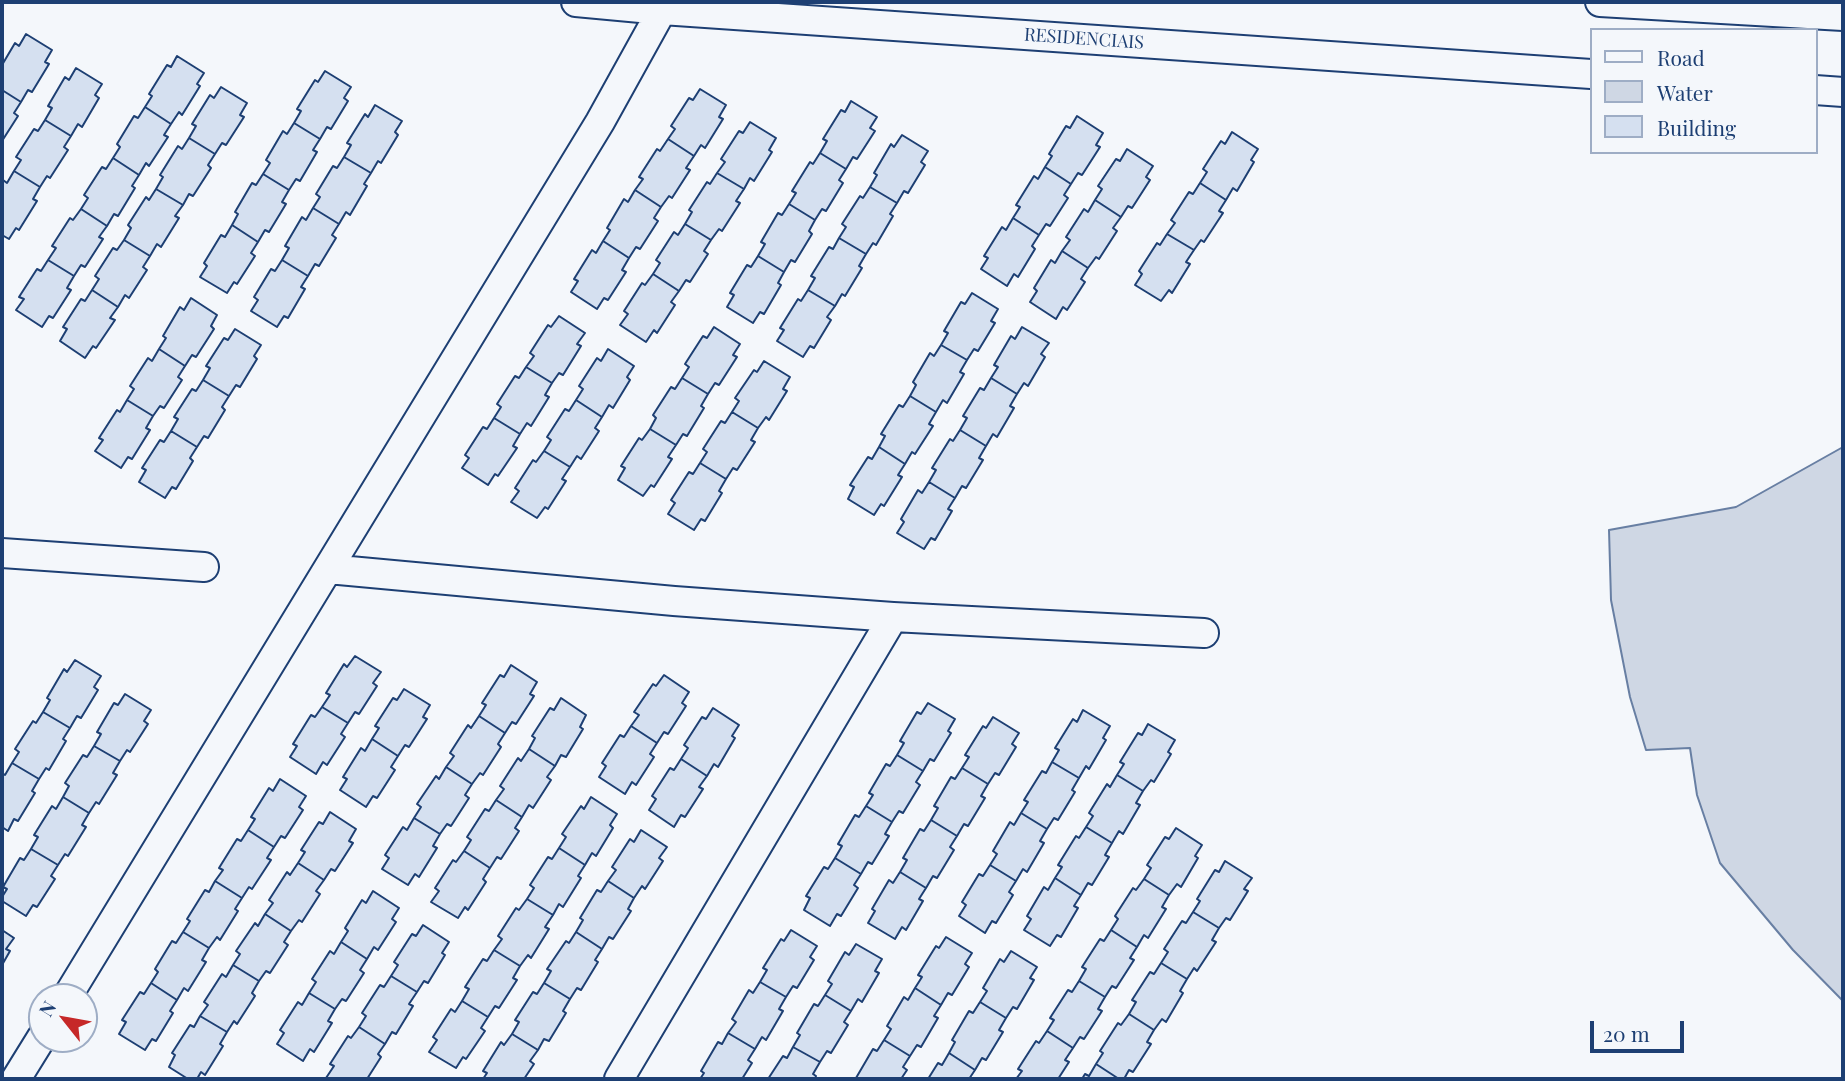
<!DOCTYPE html>
<style>
body{margin:0}
#map{position:relative;width:1845px;height:1081px;overflow:hidden;background:#f4f7fb;font-family:"Playfair Display",serif}
canvas{display:block}
.frame{position:absolute;inset:0;border:4px solid #1d3f73;pointer-events:none}
.legend{position:absolute;left:1590px;top:28px;width:228px;height:126px;box-sizing:border-box;background:#f4f7fb;border:2px solid #9eadc5;margin:0;padding:9px 12px;list-style:none;font-size:21px;color:#1d3f73}
.legend li{display:flex;align-items:center;gap:14px;height:35px}
.legend b{width:35px;border:2px solid #9eadc5}
.north{position:absolute;left:28px;top:983px;width:70px;height:70px;box-sizing:border-box;background:#f4f7fb;border:2px solid #9eadc5;border-radius:50%;rotate:301deg;font-size:19px;font-weight:700;line-height:28px;text-align:center;color:#1d3f73}
.north::after{content:'';display:block;margin:auto;width:24px;height:32px;background:#c62828;clip-path:polygon(50% 0,100% 100%,50% 72%,0 100%)}
.scale{position:absolute;left:1590px;top:1021px;width:94px;height:32px;box-sizing:border-box;border:4px solid #1d3f73;border-top:0;padding-left:9px;font-size:21px;line-height:24px;white-space:nowrap;color:#1d3f73;-webkit-text-stroke:5px #f4f7fb;paint-order:stroke}
</style>
<div id="map">
<canvas width="1845" height="1081"></canvas>
<div class="frame"></div>
<ul class="legend">
<li><b style="height:9px;background:#f4f7fb"></b>Road</li>
<li><b style="height:19px;background:#cfd7e4"></b>Water</li>
<li><b style="height:19px;background:#d5e0f0"></b>Building</li>
</ul>
<div class="north">N</div>
<div class="scale">20 m</div>
</div>
<script>
const g = document.querySelector('canvas').getContext('2d');
g.lineJoin = 'round';
function fill(path, color) { g.fillStyle = color; g.fill(path, 'evenodd'); }
function trace(path, color, width, dash) { g.strokeStyle = color; g.lineWidth = width; g.lineCap = dash ? 'butt' : 'round'; g.setLineDash(dash || []); g.stroke(path); }
function write(font, color, halo, rows, align = 'center') {
  g.font = font + ' "Playfair Display",serif'; g.lineWidth = 5; g.setLineDash([]); g.textBaseline = 'middle'; g.strokeStyle = halo; g.fillStyle = color; for (const [text, x, y, turn = 0] of rows) {
    g.save(); g.translate(x, y); g.rotate((+turn || 0) * Math.PI / 180); g.textAlign = isNaN(turn) ? turn : align; if (halo) g.strokeText(text, 0, 0); g.fillText(text, 0, 0); g.restore();
  }
}
const water = new Path2D(`
 M1843,447V1001L1793,950L1720,863L1697,795L1690,748L1646,750L1630,697L1611,600L1609,530L1736,507Z`);
const building = new Path2D(`
 M26,34L52,50L45,62L49,64L32,92L28,90L21,102L2,90V65L15,43L19,46Z
 M177,56L204,73L197,84L200,86L182,115L179,112L171,124L145,107L152,96L149,94L167,65L171,67Z
 M76,68L102,84L95,95L99,98L82,127L78,124L71,136L45,120L52,108L48,106L65,77L69,80Z
 M325,71L351,87L344,98L348,101L331,129L327,127L320,139L294,123L301,111L297,109L315,80L318,82Z
 M221,87L247,103L240,115L244,117L226,145L222,143L215,154L189,138L196,126L192,124L210,95L214,98Z
 M700,89L726,105L719,117L723,119L705,148L701,145L694,156L668,139L675,129L671,126L689,98L693,100Z
 M2,90L21,102L14,113L18,116L2,141Z
 M851,101L877,117L870,128L875,131L857,159L853,157L846,169L820,153L827,141L823,139L841,110L845,112Z
 M375,105L402,121L395,132L398,135L381,163L378,161L371,173L344,157L351,145L347,143L365,114L368,117Z
 M145,107L171,124L164,135L168,137L149,166L146,163L139,175L113,158L120,147L117,144L134,116L138,118Z
 M1077,116L1103,133L1096,145L1100,147L1082,175L1078,173L1071,184L1045,167L1052,156L1049,154L1066,126L1070,128Z
 M45,120L71,136L64,147L68,150L50,178L47,176L40,187L14,171L21,160L16,157L34,129L38,131Z
 M750,122L776,138L769,150L772,152L754,181L750,178L744,189L717,173L725,162L721,159L739,131L743,133Z
 M294,123L320,139L313,150L317,152L300,181L296,179L289,190L263,174L270,163L266,160L283,131L287,134Z
 M1232,132L1258,149L1251,160L1254,162L1237,191L1233,188L1226,200L1200,183L1207,172L1203,169L1221,141L1225,144Z
 M902,135L928,151L921,162L925,165L908,193L904,191L897,203L870,187L877,175L874,173L891,144L894,147Z
 M189,138L215,154L208,165L211,168L193,196L189,194L183,205L156,189L163,177L160,175L178,146L182,149Z
 M668,139L694,156L686,168L690,170L672,198L669,196L661,207L635,190L643,179L639,177L657,149L660,151Z
 M1127,149L1153,166L1146,177L1150,180L1132,208L1128,206L1121,217L1095,200L1102,189L1098,186L1116,159L1120,161Z
 M820,153L846,169L839,180L843,183L826,211L822,209L815,220L789,204L796,193L792,191L810,162L813,164Z
 M344,157L371,173L364,184L367,186L350,215L346,212L339,224L313,208L320,197L316,194L333,166L337,168Z
 M113,158L139,175L132,186L135,188L118,216L114,214L107,226L81,209L88,198L84,195L102,167L106,169Z
 M1045,167L1071,184L1064,195L1068,198L1050,226L1046,224L1039,235L1013,218L1020,207L1016,205L1034,176L1038,179Z
 M14,171L40,187L33,199L37,201L19,230L16,228L9,239L2,235V182L3,180L7,183Z
 M717,173L744,189L736,201L740,203L722,231L719,229L711,240L685,224L692,212L689,210L707,182L710,184Z
 M263,174L289,190L282,202L286,204L269,232L265,230L258,242L232,225L238,214L235,212L252,183L256,185Z
 M1200,183L1226,200L1219,211L1223,213L1204,242L1201,240L1194,250L1167,234L1175,223L1171,220L1189,192L1193,194Z
 M870,187L897,203L890,214L893,216L876,245L873,243L866,254L839,238L846,227L842,224L860,196L863,198Z
 M156,189L183,205L175,216L179,218L161,247L157,244L150,256L124,240L131,228L128,225L146,197L149,200Z
 M635,190L661,207L654,218L658,221L640,249L636,247L629,258L603,241L610,230L607,228L624,199L628,202Z
 M1095,200L1121,217L1113,228L1117,231L1099,259L1096,257L1088,268L1062,251L1070,240L1066,237L1084,209L1088,212Z
 M789,204L815,220L809,231L812,234L795,262L791,260L784,272L758,256L765,244L761,242L778,213L782,215Z
 M313,208L339,224L332,235L336,238L319,266L315,264L308,276L282,260L289,248L285,246L302,217L306,220Z
 M81,209L107,226L99,237L103,239L85,267L81,265L74,276L48,260L56,248L52,246L70,218L73,220Z
 M1013,218L1039,235L1032,246L1035,249L1018,277L1014,274L1007,286L981,269L988,258L984,256L1002,227L1006,230Z
 M685,224L711,240L704,251L708,254L690,282L686,280L679,291L653,274L660,263L656,260L674,232L678,235Z
 M232,225L258,242L251,253L255,256L237,284L234,282L227,293L200,277L207,266L204,263L221,235L225,237Z
 M1167,234L1194,250L1186,262L1190,264L1172,293L1169,290L1161,301L1135,285L1142,274L1139,271L1157,243L1160,245Z
 M839,238L866,254L859,266L862,268L845,296L842,294L835,306L808,290L815,278L811,276L829,247L833,249Z
 M124,240L150,256L143,267L147,270L129,298L125,295L118,307L92,290L99,279L95,276L113,248L117,250Z
 M603,241L629,258L622,270L626,272L608,300L604,298L597,309L571,292L578,281L574,279L592,250L596,253Z
 M1062,251L1088,268L1081,279L1085,282L1067,310L1063,307L1056,319L1030,302L1037,291L1034,288L1051,260L1055,263Z
 M758,256L784,272L778,283L781,285L764,314L760,312L753,323L727,307L734,295L730,293L747,265L751,267Z
 M48,260L74,276L67,288L71,290L53,318L49,316L42,327L16,310L24,299L19,297L37,269L41,271Z
 M282,260L308,276L301,287L305,289L288,318L284,316L277,327L251,311L258,300L254,297L271,269L275,271Z
 M653,274L679,291L671,302L675,305L657,333L654,330L646,342L620,325L628,314L624,311L642,283L645,285Z
 M92,290L118,307L110,318L115,320L96,348L93,346L85,358L60,341L67,329L63,327L81,299L85,301Z
 M808,290L835,306L827,317L831,320L814,348L810,346L803,357L777,341L784,330L780,328L798,299L801,301Z
 M972,293L998,309L991,321L995,323L978,351L974,349L967,360L941,345L948,333L944,331L961,302L965,304Z
 M191,298L217,315L211,326L214,329L196,357L192,355L185,366L159,349L166,338L163,336L180,307L184,310Z
 M559,316L585,333L577,344L581,346L563,375L559,373L552,383L526,367L534,356L530,353L548,325L551,327Z
 M714,327L740,344L733,355L737,357L719,385L715,383L708,394L682,378L689,367L685,364L703,336L707,338Z
 M1022,327L1049,343L1041,354L1045,357L1028,386L1024,383L1017,394L991,378L998,367L994,365L1011,336L1015,339Z
 M235,329L261,345L254,356L257,359L240,387L236,385L229,396L203,380L210,368L206,366L224,338L228,340Z
 M941,345L967,360L960,372L964,374L947,403L943,400L936,412L910,396L916,385L913,382L930,353L934,356Z
 M159,349L185,366L178,377L182,380L164,408L160,406L153,416L127,400L134,389L130,386L148,358L152,361Z
 M608,349L634,366L627,377L630,380L613,408L609,405L602,417L576,400L583,389L579,386L597,358L601,361Z
 M764,361L790,377L783,389L787,391L769,420L766,417L758,428L732,412L739,401L735,398L754,370L757,372Z
 M526,367L552,383L545,395L549,397L531,426L527,423L520,434L494,418L501,407L497,404L515,376L519,378Z
 M682,378L708,394L701,406L704,408L687,436L683,434L676,445L650,429L656,418L653,415L671,387L675,389Z
 M991,378L1017,394L1010,406L1014,408L997,437L993,434L986,446L960,430L967,418L963,416L980,388L984,390Z
 M203,380L229,396L222,407L225,410L208,438L204,436L197,447L171,431L178,419L174,417L192,389L196,391Z
 M910,396L936,412L929,424L933,426L915,454L912,452L905,464L879,447L885,436L881,434L899,405L903,407Z
 M127,400L153,416L146,428L150,430L132,459L128,457L121,468L95,451L103,440L99,438L117,410L120,412Z
 M576,400L602,417L595,428L599,431L581,459L577,456L570,467L544,451L551,440L547,437L565,409L569,411Z
 M732,412L758,428L751,440L755,442L737,470L733,468L726,479L700,463L707,452L703,449L721,421L725,423Z
 M494,418L520,434L513,446L517,448L498,476L495,474L488,485L462,468L469,458L465,455L483,427L487,429Z
 M650,429L676,445L668,457L672,459L654,487L651,485L643,496L618,480L625,468L621,466L639,438L642,440Z
 M960,430L986,446L979,458L983,460L966,488L962,486L955,498L929,482L936,470L932,468L950,439L953,441Z
 M171,431L197,447L190,458L193,461L176,489L172,487L165,498L139,482L146,470L142,468L160,440L164,442Z
 M879,447L905,464L898,475L902,477L884,506L881,504L874,515L848,499L854,487L850,485L868,457L872,459Z
 M544,451L570,467L562,479L566,481L548,509L545,507L537,518L511,502L519,491L515,488L533,460L536,462Z
 M700,463L726,479L719,491L722,493L705,521L701,519L694,530L668,514L675,503L671,500L689,472L693,474Z
 M929,482L955,498L948,509L952,511L935,540L931,538L924,549L897,533L904,522L901,519L918,490L922,493Z
 M355,656L381,672L373,683L377,686L359,714L355,712L348,723L322,707L330,695L326,693L344,664L347,667Z
 M75,660L101,676L94,687L98,690L81,718L77,716L70,728L43,712L50,700L47,698L64,669L67,672Z
 M511,665L537,682L530,694L534,696L516,724L512,722L505,733L479,716L486,705L482,703L500,675L504,677Z
 M664,675L689,692L682,703L686,706L668,734L664,732L657,743L631,726L639,715L634,712L653,684L656,686Z
 M404,689L430,705L423,717L427,719L409,747L405,745L398,756L372,739L379,728L375,726L393,698L397,700Z
 M125,694L151,710L144,721L148,724L130,752L127,750L120,761L94,746L101,734L97,732L114,703L118,705Z
 M561,698L586,715L580,727L583,729L566,757L561,755L555,766L529,749L535,738L532,736L550,708L554,710Z
 M928,703L955,719L948,731L951,733L934,761L930,759L923,771L897,755L904,743L900,741L917,712L921,714Z
 M322,707L348,723L341,734L345,737L327,765L323,762L316,774L290,757L297,746L293,744L311,715L315,717Z
 M713,708L739,725L732,736L735,738L718,767L714,764L707,776L681,759L688,748L684,745L702,717L706,719Z
 M1083,710L1110,726L1103,738L1106,740L1089,769L1086,766L1079,778L1052,762L1059,750L1055,748L1073,719L1077,722Z
 M43,712L70,728L63,739L66,741L49,770L46,768L39,779L12,763L19,752L15,749L33,721L36,723Z
 M479,716L505,733L498,744L501,747L483,775L480,773L472,784L446,767L454,756L450,753L468,725L471,728Z
 M993,717L1019,733L1012,744L1016,747L999,775L995,773L988,784L962,768L969,757L965,755L983,726L986,728Z
 M1148,724L1175,740L1168,752L1171,754L1154,782L1151,780L1143,791L1117,775L1124,764L1120,762L1138,733L1142,735Z
 M631,726L657,743L650,754L654,757L636,785L632,782L625,794L599,777L606,766L602,763L620,735L624,737Z
 M372,739L398,756L391,767L395,770L377,798L373,796L366,807L340,790L347,779L343,777L361,748L365,751Z
 M94,746L120,761L113,773L117,775L99,804L96,802L89,813L63,797L69,786L65,783L83,755L87,757Z
 M529,749L555,766L547,777L551,780L533,808L529,805L522,817L496,800L504,789L500,786L518,758L521,761Z
 M897,755L923,771L916,782L920,785L903,813L899,811L892,822L866,806L873,795L869,793L886,764L890,766Z
 M681,759L707,776L699,787L703,789L685,817L681,815L674,827L649,810L656,799L652,796L670,768L674,770Z
 M1052,762L1079,778L1072,790L1075,792L1058,820L1054,818L1047,829L1021,813L1028,802L1024,800L1042,771L1046,773Z
 M12,763L39,779L32,791L35,793L18,821L14,819L8,831L2,827V773L5,775Z
 M446,767L472,784L465,795L469,798L451,826L447,824L440,834L414,818L421,807L417,804L436,776L439,779Z
 M962,768L988,784L981,796L985,798L968,826L964,824L957,836L931,820L938,808L934,806L951,777L955,779Z
 M1117,775L1143,791L1136,803L1140,805L1123,834L1119,831L1112,843L1086,827L1093,816L1089,813L1107,784L1110,787Z
 M280,779L306,796L299,807L303,810L285,838L281,836L274,847L248,830L255,819L251,817L269,788L273,791Z
 M63,797L89,813L82,825L86,827L68,856L65,854L58,865L31,849L38,837L34,835L52,806L56,809Z
 M591,797L617,814L610,825L613,828L596,856L592,853L585,865L559,848L566,837L562,834L581,806L584,809Z
 M496,800L522,817L515,828L519,831L501,859L497,857L490,868L464,851L471,840L467,837L485,809L489,811Z
 M866,806L892,822L885,834L889,836L872,864L868,862L861,874L835,858L842,846L838,844L855,815L859,817Z
 M330,812L356,829L349,841L353,843L335,871L331,869L324,880L298,863L305,852L301,850L319,822L323,824Z
 M1021,813L1047,829L1040,841L1044,843L1027,872L1023,869L1016,881L990,865L997,854L993,851L1010,822L1014,825Z
 M414,818L440,834L433,846L437,848L419,877L415,874L408,885L382,869L389,858L385,855L403,827L407,830Z
 M931,820L957,836L950,847L954,850L937,878L933,876L926,888L900,872L907,860L903,858L920,829L924,831Z
 M1086,827L1112,843L1105,855L1109,857L1092,885L1088,883L1081,895L1055,878L1062,867L1058,865L1076,836L1079,838Z
 M1176,828L1202,845L1195,856L1198,858L1181,887L1177,884L1169,895L1144,879L1151,868L1147,865L1165,837L1169,839Z
 M248,830L274,847L267,858L271,860L252,889L249,887L242,898L215,881L223,870L219,868L237,839L241,841Z
 M641,830L667,847L659,858L663,861L645,889L642,886L634,898L608,881L616,870L612,867L630,839L634,842Z
 M559,848L585,865L578,876L581,878L563,907L559,904L553,915L527,899L534,888L530,885L548,857L552,859Z
 M31,849L58,865L51,876L55,879L37,907L33,905L26,916L2,901V897L7,889L3,887L20,858L24,860Z
 M464,851L490,868L483,879L486,882L468,910L465,907L458,918L431,902L439,891L435,888L453,860L456,862Z
 M835,858L861,874L854,885L858,888L841,916L837,914L830,926L804,910L810,898L806,896L824,867L828,869Z
 M1225,861L1252,878L1244,889L1248,891L1230,920L1226,918L1219,928L1193,912L1200,901L1197,899L1215,870L1219,872Z
 M298,863L324,880L316,891L320,894L302,922L299,920L291,931L265,914L273,903L269,900L287,872L290,875Z
 M990,865L1016,881L1009,892L1013,895L996,923L992,921L985,933L959,916L966,905L962,902L979,874L983,876Z
 M900,872L926,888L919,899L923,901L906,930L902,927L895,939L868,923L875,911L872,909L889,880L893,883Z
 M1055,878L1081,895L1074,906L1078,908L1061,937L1057,935L1050,946L1024,930L1031,919L1027,916L1044,887L1048,890Z
 M1144,879L1169,895L1162,907L1166,909L1148,938L1144,935L1137,947L1111,930L1118,919L1115,916L1133,888L1136,890Z
 M215,881L242,898L235,909L238,911L220,940L217,937L209,948L183,932L190,921L187,919L205,890L209,892Z
 M608,881L634,898L628,909L631,911L613,939L609,937L602,949L576,932L583,920L580,918L597,890L601,892Z
 M373,891L399,908L392,919L396,922L378,950L374,947L367,959L341,942L348,931L345,928L362,900L366,903Z
 M527,899L553,915L545,927L549,929L531,958L528,955L520,966L494,950L502,939L498,936L516,908L519,910Z
 M1193,912L1219,928L1212,940L1216,942L1197,971L1194,968L1187,979L1161,963L1168,952L1164,949L1182,921L1186,923Z
 M265,914L291,931L284,942L288,945L270,973L266,971L259,981L233,965L240,954L236,951L255,923L258,926Z
 M423,925L449,942L442,953L445,955L428,983L424,981L417,992L391,976L398,965L394,962L412,934L416,936Z
 M2,930L14,938L6,949L10,951L2,965Z
 M791,930L817,946L810,957L814,960L797,988L793,986L786,997L760,982L767,970L763,968L781,939L784,941Z
 M1111,930L1137,947L1130,958L1134,960L1116,988L1112,986L1105,997L1079,981L1086,969L1082,967L1100,939L1104,941Z
 M183,932L209,948L202,960L206,962L188,991L184,988L177,1000L151,983L158,972L155,969L172,941L176,943Z
 M576,932L602,949L595,960L598,962L581,990L577,988L570,999L544,983L551,971L547,969L566,941L569,943Z
 M946,937L972,953L965,964L969,967L952,995L948,993L941,1005L915,988L922,977L918,975L936,946L939,948Z
 M341,942L367,959L360,970L364,973L346,1001L342,999L335,1009L309,993L316,982L312,979L330,951L334,954Z
 M856,944L882,959L875,971L879,973L862,1002L858,999L851,1011L825,995L832,984L828,981L845,952L849,955Z
 M494,950L520,966L513,978L517,980L499,1008L495,1006L488,1017L462,1001L469,989L465,987L483,959L487,961Z
 M1011,951L1037,967L1030,978L1034,980L1017,1009L1013,1007L1006,1018L980,1002L987,991L983,988L1000,959L1004,962Z
 M1161,963L1187,979L1180,991L1183,993L1166,1022L1162,1019L1154,1030L1129,1014L1136,1002L1132,1000L1150,972L1154,974Z
 M233,965L259,981L252,993L255,996L237,1024L234,1021L227,1032L200,1016L208,1005L204,1002L222,974L226,977Z
 M391,976L417,992L409,1004L413,1006L396,1034L392,1032L385,1044L359,1027L366,1016L362,1013L380,985L384,987Z
 M1079,981L1105,997L1098,1009L1102,1011L1084,1039L1080,1037L1073,1048L1047,1031L1054,1020L1050,1018L1068,990L1072,992Z
 M760,982L786,997L779,1009L783,1011L766,1040L762,1037L755,1049L728,1033L736,1022L732,1019L749,990L753,993Z
 M151,983L177,1000L170,1011L173,1013L156,1041L152,1039L145,1050L119,1034L126,1022L122,1020L140,992L144,994Z
 M544,983L570,999L563,1011L566,1013L549,1041L544,1039L538,1050L512,1034L519,1022L515,1020L533,992L537,994Z
 M915,988L941,1005L934,1016L938,1018L921,1047L917,1045L910,1056L884,1040L891,1029L887,1026L904,997L908,1000Z
 M309,993L335,1009L328,1021L332,1023L314,1052L310,1049L303,1061L277,1044L284,1033L280,1030L298,1002L302,1005Z
 M825,995L851,1011L844,1022L848,1025L831,1053L827,1051L820,1062L793,1047L800,1035L797,1033L814,1004L818,1006Z
 M462,1001L488,1017L481,1028L485,1031L466,1059L463,1057L456,1068L429,1052L437,1040L433,1037L451,1009L455,1012Z
 M980,1002L1006,1018L999,1030L1003,1032L986,1060L982,1058L975,1070L949,1053L955,1042L952,1040L969,1011L973,1013Z
 M1129,1014L1154,1030L1147,1042L1151,1044L1133,1072L1129,1070L1124,1079H1119L1096,1064L1103,1053L1100,1051L1118,1023L1121,1025Z
 M200,1016L227,1032L220,1044L223,1046L205,1075L201,1072L197,1079H188L169,1067L175,1055L172,1053L190,1025L194,1027Z
 M359,1027L385,1044L378,1054L381,1057L367,1079H329L326,1078L334,1066L330,1064L348,1036L351,1038Z
 M1047,1031L1073,1048L1065,1060L1069,1062L1058,1079H1016L1022,1071L1018,1069L1036,1041L1039,1043Z
 M728,1033L755,1049L748,1060L752,1063L742,1079H700L704,1073L701,1071L718,1042L722,1044Z
 M512,1034L538,1050L530,1061L534,1064L524,1079H483L487,1073L483,1071L501,1042L504,1045Z
 M884,1040L910,1056L903,1067L907,1070L901,1079H858L856,1078L873,1049L877,1051Z
 M793,1047L820,1062L813,1074L816,1076L815,1079H768L783,1056L787,1058Z
 M949,1053L975,1070L969,1079H928L938,1063L942,1065Z
 M1096,1064L1119,1079H1082L1085,1074L1089,1076Z`);
const minor = new Path2D(`
 M576,2L662,10L1591,74
 M1600,2L1843,16
 M1815,90L1843,92
 M2,553L204,567
 M328,569L674,601L893,617L1204,633
 M67,997L600,122L662,10L663,2
 M16,1079L42,1037
 M619,1079L893,617`);
const streetNames = [
 ["RESIDENCIAIS",1084,39,4]
];
fill(water, '#cfd7e4');
trace(water, '#687fa3', 2);
fill(building, '#d5e0f0');
trace(building, '#1d3f73', 2);
trace(minor, '#1d3f73', 32);
trace(minor, '#f4f7fb', 28);
write('18px', '#1d3f73', '#f4f7fb', streetNames);
</script>
